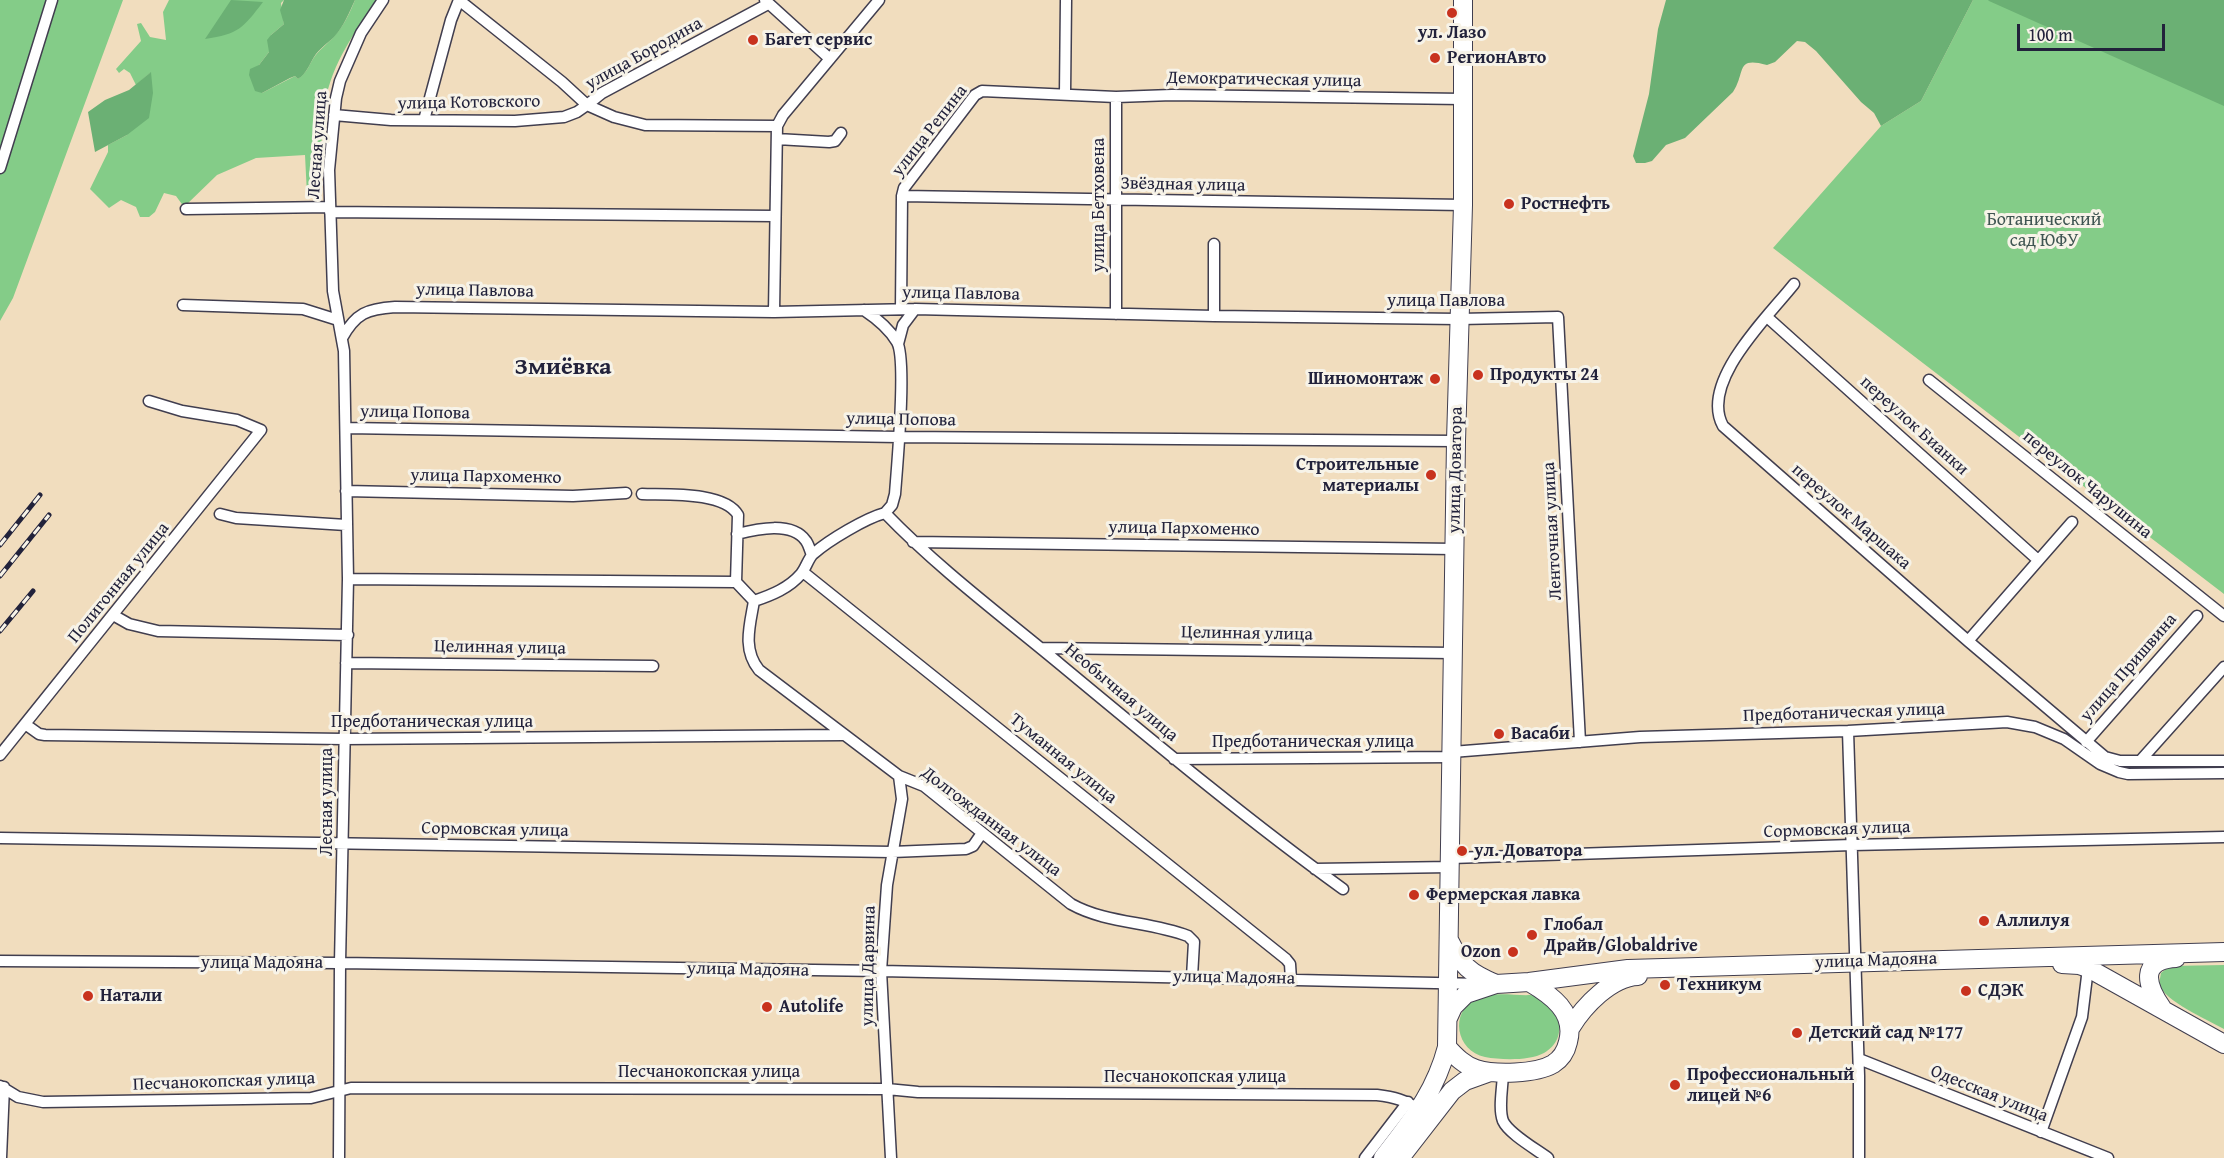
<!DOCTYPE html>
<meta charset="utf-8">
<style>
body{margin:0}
#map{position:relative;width:2224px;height:1158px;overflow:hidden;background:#f1ddbe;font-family:"Gentium Book Plus",serif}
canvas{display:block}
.scale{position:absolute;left:2017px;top:24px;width:148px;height:27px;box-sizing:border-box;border:3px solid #22223b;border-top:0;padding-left:8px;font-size:18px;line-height:21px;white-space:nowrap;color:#22223b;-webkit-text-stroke:4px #f7f3e8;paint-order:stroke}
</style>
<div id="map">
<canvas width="2224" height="1158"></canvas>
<div class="scale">100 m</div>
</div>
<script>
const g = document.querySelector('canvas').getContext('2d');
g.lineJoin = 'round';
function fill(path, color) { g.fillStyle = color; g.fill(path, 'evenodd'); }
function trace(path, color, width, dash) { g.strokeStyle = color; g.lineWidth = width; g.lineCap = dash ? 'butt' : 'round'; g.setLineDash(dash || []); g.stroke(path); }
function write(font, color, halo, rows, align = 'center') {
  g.font = font + ' "Gentium Book Plus",serif'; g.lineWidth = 6; g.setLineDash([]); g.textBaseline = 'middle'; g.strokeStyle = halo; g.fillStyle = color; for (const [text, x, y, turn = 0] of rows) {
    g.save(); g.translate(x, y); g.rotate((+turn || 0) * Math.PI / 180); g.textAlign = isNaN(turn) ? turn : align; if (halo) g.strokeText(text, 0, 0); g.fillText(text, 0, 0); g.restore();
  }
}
const green = new Path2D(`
 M0,0H123L13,298L0,321Z
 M169,0H284L281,3L284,24L271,35L269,52L259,65L262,93L295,76L298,79C308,72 309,64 315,56C321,48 330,42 336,34C345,24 350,12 355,0H377C355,32 332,63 325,103C320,128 323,156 319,181L317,187L307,195L305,155L256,158L217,175L184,207L176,196L164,193L155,212L149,217H140L136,207L121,200L109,208L90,189L108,152V145L127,135L150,73L136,85L130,73L124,69L119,73L116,69L141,41L137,24L141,23L150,37L166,40L163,12Z
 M1973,0H2224V594L1773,248L1881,126L1921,101Z
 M2224,965V1029C2208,1020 2164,1001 2159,984L2161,973L2170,966Z
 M1531,995C1558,1002 1572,1037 1544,1053C1529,1061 1501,1060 1485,1057C1456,1051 1449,1012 1476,999C1491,991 1515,996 1531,995Z`);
const forest = new Path2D(`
 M231,0L263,2C243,28 239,34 205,39Z
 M284,0H355C349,13 344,26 334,37C328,43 319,49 314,57C309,65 307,73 298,79L295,76L290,78L262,93L255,91L249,75L250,69L259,65L269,52L267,40L271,35L284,24L280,10Z
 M1666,0H1973L1921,101L1881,126L1874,113L1861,102L1816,51L1805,42L1797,41L1775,62L1767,65C1735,56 1746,72 1733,92L1685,138L1666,145L1652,161L1645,163H1636L1633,156L1649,94L1658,29Z
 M1988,0H2224V106L1989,1Z
 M151,72L153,93L149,118L127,135L95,152L88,112L105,100L129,90Z`);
const street = new Path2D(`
 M765,0L830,59
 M1065,94L1066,0
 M1116,97V314
 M334,115L391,120L515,121L564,117L577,112L587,105L614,117L645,125L777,126
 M424,120L451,20L459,0L562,82L587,105L602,93L768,4
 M777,139L829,142L835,141L841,133
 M0,168L52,0
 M902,196L1463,205
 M186,209L330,207
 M330,212L774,216
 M1794,284C1768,317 1699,382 1723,426L1968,641L2105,757L2120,761H2224
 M183,305L303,309L338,320
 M901,309L902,196L904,188L975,95L982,91L1116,97L1172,95L1463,99
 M864,310C876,318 889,328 897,342C907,360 897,467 895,494L892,505L885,513
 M774,312L777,126L783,115L879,0
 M1214,316V244
 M1767,317L2038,560
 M342,338C356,313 367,309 395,307L774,312L915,309L1214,316L1459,319L1558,317L1580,742
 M898,344L903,325L915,309
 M1929,380L2224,616
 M347,428L899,437L1456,441
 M346,491L573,496L626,493
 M642,494C666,495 724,491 738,515L736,582L754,601
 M885,513C866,518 829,540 813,554C808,559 806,568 801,574C789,588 772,595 754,601C750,625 742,649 759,670L899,776L924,786L1071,904C1107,924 1149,921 1188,936L1194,942L1192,977
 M885,513C939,569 1002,616 1061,665C1154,742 1246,819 1343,889
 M220,514L236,518L346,525
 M737,534C757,529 792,521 806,541C809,545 810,551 812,555
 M913,542L1455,549
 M803,572L1286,959L1290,964L1291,980
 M348,579L736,582
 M113,615L129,624L158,631L348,635
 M1968,641L2072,522
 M1041,648L1453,653
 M346,663L653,666
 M25,724L39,734L45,735L344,739L842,735
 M1848,731L1859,1076V1158
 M2086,742L2197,616
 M1452,752L1640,737L1848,731L2007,722L2035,727L2064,739L2100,764L2119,772L2128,774L2224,773
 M0,755L261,430L237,420L182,411L149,401
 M1174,759L1452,757
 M2140,761L2224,667
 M0,838L892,852L966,849L973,846L982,833
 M1451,858L1852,845L2224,837
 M1315,869L1451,867
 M0,961L340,963L881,971L1481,984
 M1859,1059L2108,1158
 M1503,1072C1503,1086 1498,1108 1503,1121C1509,1134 1536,1149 1548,1158
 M0,1086L18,1097L43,1102L311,1098L351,1088L887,1089L918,1092L1377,1095C1394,1097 1405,1100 1420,1110
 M2041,1132L2082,1017L2088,968
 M1,1158L4,1087
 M339,1158L340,963L348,579L344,351L333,291L329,170L336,98L340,81L361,33L383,0
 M891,1158L881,971L887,885L902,799L899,776
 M1365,1158L1408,1102`);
const primary = new Path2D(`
 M1449,940C1462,966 1469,973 1496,984
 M2062,964L2079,965L2088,968L2224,1044
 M2162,1008C2146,985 2139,960 2176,958
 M1448,1018L1453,1007L1466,994L1496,984L1529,982L1628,969L2224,952
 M1571,1027C1584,1006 1611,977 1638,976
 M1447,1047C1456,1057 1464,1065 1476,1069C1495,1075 1536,1074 1553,1064C1561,1059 1566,1051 1568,1042C1576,1012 1551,995 1529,982
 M1383,1158C1411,1121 1435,1093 1447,1047L1456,441L1463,205V0
 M1400,1158L1452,1091L1465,1081L1490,1072`);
const rail = new Path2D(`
 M0,545L40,495
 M0,576L49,515
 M0,631L33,591`);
const markers = [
 [1452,13,6,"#c8321e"],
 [753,40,6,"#c8321e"],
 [1435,58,6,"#c8321e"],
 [1509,204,6,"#c8321e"],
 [1478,375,6,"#c8321e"],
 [1435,379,6,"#c8321e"],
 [1431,475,6,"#c8321e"],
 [1499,734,6,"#c8321e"],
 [1462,851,6,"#c8321e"],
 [1414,895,6,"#c8321e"],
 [1984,921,6,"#c8321e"],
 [1532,935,6,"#c8321e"],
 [1513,952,6,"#c8321e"],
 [1665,985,6,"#c8321e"],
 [1966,991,6,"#c8321e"],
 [88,996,6,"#c8321e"],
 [767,1007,6,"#c8321e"],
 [1797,1033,6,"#c8321e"],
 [1675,1085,6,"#c8321e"]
];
const poiNames = [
 ["ул. Лазо",1452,33,"center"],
 ["Багет сервис",765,40],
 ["РегионАвто",1447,58],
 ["Ростнефть",1521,204],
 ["Продукты 24",1490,375],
 ["Шиномонтаж",1423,379,"right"],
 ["Строительные",1419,465,"right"],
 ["материалы",1419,486,"right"],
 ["Васаби",1511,734],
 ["ул. Доватора",1474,851],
 ["Фермерская лавка",1426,895],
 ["Аллилуя",1996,921],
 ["Глобал",1544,925],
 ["Драйв/Globaldrive",1544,946],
 ["Ozon",1501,952,"right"],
 ["Техникум",1677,985],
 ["СДЭК",1978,991],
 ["Натали",100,996],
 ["Autolife",779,1007],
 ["Детский сад №177",1809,1033],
 ["Профессиональный",1687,1075],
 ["лицей №6",1687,1096]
];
const streetNames = [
 ["улица Бородина",644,54,-29],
 ["Демократическая улица",1264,80,1],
 ["улица Котовского",469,103,-1],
 ["улица Репина",930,131,-52],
 ["Лесная улица",318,145,-86],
 ["Звёздная улица",1183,185,1],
 ["улица Бетховена",1099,205,-90],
 ["улица Павлова",475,291,1],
 ["улица Павлова",961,294,1],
 ["улица Павлова",1446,301],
 ["улица Попова",415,413,1],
 ["улица Попова",901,420,1],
 ["переулок Бианки",1914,426,42],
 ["улица Доватора",1456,470,-89],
 ["улица Пархоменко",486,477,1],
 ["переулок Чарушина",2087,485,39],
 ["переулок Маршака",1851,517,41],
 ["улица Пархоменко",1184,529,1],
 ["Ленточная улица",1553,531,-93],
 ["Полигонная улица",119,583,-51],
 ["Целинная улица",1247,634,1],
 ["Целинная улица",500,648,1],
 ["улица Пришвина",2129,668,-49],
 ["Необычная улица",1121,693,40],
 ["Предботаническая улица",1844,713,-2],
 ["Предботаническая улица",432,722],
 ["Предботаническая улица",1313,742],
 ["Туманная улица",1063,759,39],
 ["Лесная улица",327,802,-90],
 ["Долгожданная улица",991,822,37],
 ["Сормовская улица",495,830,1],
 ["Сормовская улица",1837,830,-2],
 ["улица Мадояна",1876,961,-2],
 ["улица Мадояна",262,963],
 ["улица Дарвина",869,966,-89],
 ["улица Мадояна",748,970,1],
 ["улица Мадояна",1234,978,1],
 ["Песчанокопская улица",709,1072],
 ["Песчанокопская улица",1195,1077],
 ["Песчанокопская улица",224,1082,-2],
 ["Одесская улица",1989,1094,22]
];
const parkNames = [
 ["Ботанический",2044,220],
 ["сад ЮФУ",2044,241]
];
const districtNames = [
 ["Змиёвка",563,368]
];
fill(green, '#84cc88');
fill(forest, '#6bb074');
trace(street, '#413e4f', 13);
trace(primary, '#413e4f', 20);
trace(street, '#fff', 10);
trace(primary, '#fff', 18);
trace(rail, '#22223b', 5);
trace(rail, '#f7f3e8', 3, [9]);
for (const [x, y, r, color] of markers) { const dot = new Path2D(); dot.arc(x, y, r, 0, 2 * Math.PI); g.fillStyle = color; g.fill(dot); trace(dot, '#f7f3e8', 2); }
write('bold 18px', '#22223b', '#f7f3e8', poiNames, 'left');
write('18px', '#22223b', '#f7f3e8', streetNames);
write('18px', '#3f5552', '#f7f3e8', parkNames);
write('bold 24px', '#22223b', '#f7f3e8', districtNames);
</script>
